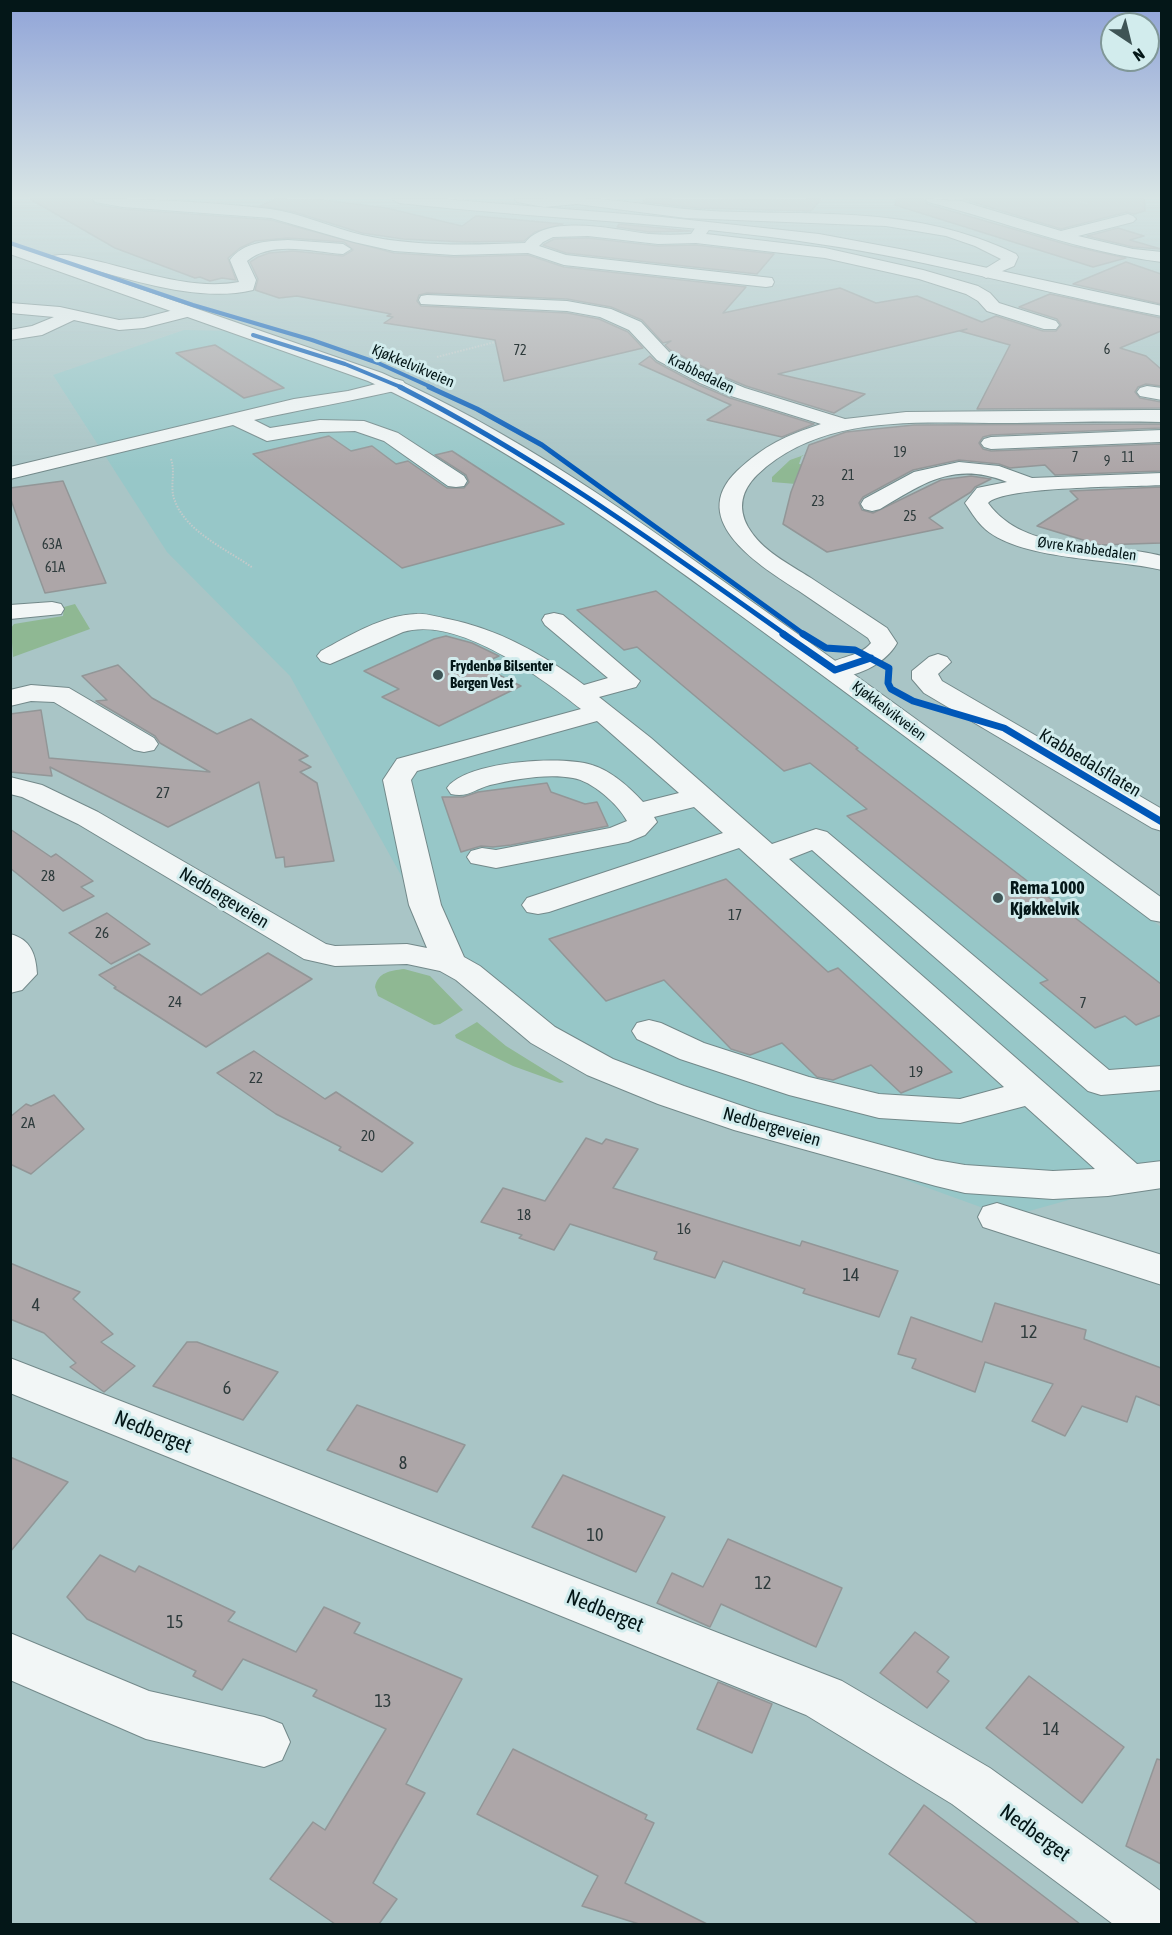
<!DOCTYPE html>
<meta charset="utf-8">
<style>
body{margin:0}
#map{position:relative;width:1172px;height:1935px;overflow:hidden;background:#a9c5c6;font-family:"Asap Condensed",sans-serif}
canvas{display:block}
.frame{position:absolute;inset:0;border:12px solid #041718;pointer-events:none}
.north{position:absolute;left:1100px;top:12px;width:60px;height:60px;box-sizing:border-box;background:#d2eced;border:2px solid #809798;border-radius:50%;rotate:145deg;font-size:16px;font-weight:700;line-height:24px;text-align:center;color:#041718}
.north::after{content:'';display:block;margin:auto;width:21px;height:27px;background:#3e5455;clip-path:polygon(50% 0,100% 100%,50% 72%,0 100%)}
</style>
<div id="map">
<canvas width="1172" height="1935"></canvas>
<div class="frame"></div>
<div class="north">N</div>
</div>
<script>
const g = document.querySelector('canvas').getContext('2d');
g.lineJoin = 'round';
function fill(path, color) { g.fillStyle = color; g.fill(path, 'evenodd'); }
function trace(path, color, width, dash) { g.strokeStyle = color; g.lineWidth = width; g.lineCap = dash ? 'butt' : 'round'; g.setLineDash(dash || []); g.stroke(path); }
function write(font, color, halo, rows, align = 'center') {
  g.font = font + ' "Asap Condensed",sans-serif'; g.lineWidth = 6; g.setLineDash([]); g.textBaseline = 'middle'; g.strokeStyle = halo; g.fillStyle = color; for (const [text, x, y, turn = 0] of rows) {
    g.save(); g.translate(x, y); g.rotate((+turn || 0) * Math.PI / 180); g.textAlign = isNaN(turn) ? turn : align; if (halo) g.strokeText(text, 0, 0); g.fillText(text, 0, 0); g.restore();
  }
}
const built = new Path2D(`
 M184,330L233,331L300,352L446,410L583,493L1161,927V1174L1008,1217L644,1085L450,963L290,676L167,552L53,375Z`);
const green = new Path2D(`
 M824,448L823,457L802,455L799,464L820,466L856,489L772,482V477L790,460Z
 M75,604L90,629L13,657L11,628L14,624L63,616L64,607Z
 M404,969L430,976L463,1010L440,1024L434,1025L378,996L375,987C378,972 390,971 404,969Z
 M477,1022L506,1046L564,1082L560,1083L513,1066L456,1038L455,1035Z`);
const building = new Path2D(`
 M30,199H91L95,204L123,209L271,220L394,253L454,257L528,255L564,267L746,287L723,313L840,288L876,303L917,296L982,322L996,316L1043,331H1056L1061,325L1057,319L1019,307L1050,294L1161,318V331L1120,348L1146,356L1161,369V386L1146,384L1138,387L1135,392L1140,398L1161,402V408L977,409L1010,345L960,331L967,329L778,374L865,394L834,413L746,386L715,373L670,350L665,345L671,341L663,343L642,320L611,307L567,299L427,293L419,295L417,301L421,306L567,313L599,319L628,332L643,348L504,381L495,340L384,323L393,317L387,316L391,314L297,296L279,298L255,290L258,279L250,262L258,257L269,253L293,251L343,256L353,250L344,242L288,238L255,241L240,248L228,258L236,280L222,278L210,281L200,277L195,278L115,248Z
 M275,199L324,200L386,208L462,226L476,216L563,224L535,232L524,241L464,242L403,239L362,233L294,212L260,206Z
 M645,199L758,200L821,199L811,211L697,208L643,202Z
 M896,199H924L927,204L1072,246L1126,258L1093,267L895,205Z
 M963,199H1144L1145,211L1134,214L1127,212L1061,229Z
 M619,224L662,228L691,231L649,232L617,227Z
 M1118,228L1144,236L1130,240L1161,249L1133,247L1087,236Z
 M588,238L658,246L696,245L774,254L757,274L566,253L543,245L554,239Z
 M1126,262L1161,274V304L1073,284Z
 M215,345L284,388L244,398L176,353Z
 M650,356L656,362L699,385L730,398L814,424L782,437L707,420L731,405L639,364Z
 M1161,424V428L991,435L983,437L979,443L983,449L991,451L1161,444V471L1055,475L1045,465L1010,468L999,464L959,460L913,470L863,497L859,503L862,510L873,513L941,480L971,476L991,479L975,487L971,492L929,518L943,528L827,552L783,524L791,492L809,445L846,432L914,425Z
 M329,436L351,451L372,446L396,464L408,461L447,488H464L469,482L466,475L435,455L452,451L564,524L402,568L253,454Z
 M63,481L106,583L45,593L22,531L10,497V488Z
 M1161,487V543L1100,545L1037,526L1078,499L1070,491Z
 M656,591L858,748L856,749L1161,984V1015L1136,1025L1125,1016L1095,1028L1040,983L1048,980L847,816L867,809L810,763L784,771L637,647L624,650L577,610Z
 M446,636L472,643L499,656L479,665L521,686L439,726L382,697L399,689L364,671L434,639Z
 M118,665L152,698L217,734L251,719L308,756L299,760L311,767L300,772L317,783L334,861L285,867L284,857L276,858L259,782L168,827L50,767L52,776L10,772V714L41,710L49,758L210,772L160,743L155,736L96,701L107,700L82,676Z
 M547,783L551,792L585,804L597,802L608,826L511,845L493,847L481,846L461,852L442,797H463L478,792Z
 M10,829L51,857L56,854L93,881L81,887L94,896L63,911L10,868Z
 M726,879L828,972L838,968L952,1072L901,1093L871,1065L833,1080L817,1077L782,1043L750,1055L731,1049L664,980L606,1001L549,939Z
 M107,913L150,944L111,964L69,933Z
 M268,953L312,979L206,1047L114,988L116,987L99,975L139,954L201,995Z
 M254,1051L325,1099L336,1092L413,1143L382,1172L339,1150L341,1147L276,1114L217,1073Z
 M54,1095L84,1129L31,1174L10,1164V1117L26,1104L31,1106Z
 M586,1138L602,1144L606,1139L638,1149L613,1188L800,1246L802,1241L898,1271L879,1317L803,1293L805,1289L723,1261L715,1278L654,1259L657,1252L570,1224L554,1250L519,1238L522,1235L481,1222L503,1188L545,1201Z
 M10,1263L80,1292L73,1299L113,1334L101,1342L135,1366L104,1392L70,1367L76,1363L44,1333L10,1319Z
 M995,1303L1086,1330L1084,1339L1161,1368V1406L1136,1396L1127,1422L1082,1406L1065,1436L1032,1421L1053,1384L985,1362L975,1392L912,1368L916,1359L898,1354L911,1317L982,1342Z
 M187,1342H197L278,1372L243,1420L153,1386Z
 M357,1405L465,1445L437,1492L327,1450Z
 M10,1457L68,1482L10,1552Z
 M563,1475L665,1517L636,1572L532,1527Z
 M728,1539L842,1588L816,1647L721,1604L710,1627L657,1603L672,1573L703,1587Z
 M100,1555L135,1572L139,1566L235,1612L228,1621L296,1652L324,1607L360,1623L354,1633L462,1679L406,1784L425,1793L373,1883L397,1899L379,1924H335L270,1879L313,1822L325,1830L386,1729L313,1696L317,1690L243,1659L222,1690L193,1676L196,1671L87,1619L67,1597Z
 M915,1632L949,1657L937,1672L949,1681L927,1708L880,1673Z
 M1029,1676L1124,1747L1082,1803L986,1728Z
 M718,1682L772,1704L752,1753L697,1729Z
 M513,1749L647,1815L645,1819L654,1823L625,1883L707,1924H639L582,1906L598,1876L477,1814Z
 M1157,1759L1161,1760V1864L1126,1846Z
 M924,1805L1080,1924H978L889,1854Z`);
const path = new Path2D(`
 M1080,201L1088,204
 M437,357L495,342
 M171,459C176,473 169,488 175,501C186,532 228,550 253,568`);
const minor = new Path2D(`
 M93,199C152,199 212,202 270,209C301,213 332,228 362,235C416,247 471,245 525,243C548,213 616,230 649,234C663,235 677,235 691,234L698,224L703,222L711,227L706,234L825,248L923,270L978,286L990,293L999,303L1056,321L1059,325L1056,329H1044L987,311L978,301L966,294L919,279L825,258L696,243L658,244L588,236L553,237L543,242L539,246L566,255L772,278L774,282L772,286L766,287L564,265L528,253L454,255L394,251L354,242L271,218L123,207L95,202Z
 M515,199C542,199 570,197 597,199C635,202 673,209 711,211C820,216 914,205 1016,254L1018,257L1014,266L986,278L978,273L1001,259L975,246L946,236L886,226L686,218L577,204L544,207L517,202Z
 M926,199L961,201L1061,231L1128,214L1133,216L1136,219L1133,222L1078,236L1133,249L1162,252V262C1081,252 1006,222 928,202Z
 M288,240L343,244L351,249L343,254C313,252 272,240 247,261L256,280L253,290C199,303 134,280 82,267C70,264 45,271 38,262C44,255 64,254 73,256C126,265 186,292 239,282L230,260C243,242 267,241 288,240Z
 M427,295L567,301L611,309L641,322L669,352L714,375L745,388L845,419L906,412L1144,410H1162V422C1113,421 1065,422 1016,423C931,424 824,410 757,475C742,490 737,507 748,527C762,551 789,564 811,578C836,595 862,611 887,628L897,643C885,665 850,682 826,675L822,670C832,656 858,659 871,643L868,638C845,622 822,607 799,591C762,567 685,521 737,471C765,445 785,436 821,424L731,396L700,383L657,360L629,330L600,317L567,311L421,304L419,300L421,296Z
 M10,303L60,307L119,320L143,318L185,307L191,308L194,312L191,316L144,328L119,330L74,320L42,335L10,340V330L32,326L54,317L10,313Z
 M396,379L403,381L406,385L403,389C353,401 303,409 254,420L270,428L320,420L364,421L398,433L464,476L467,481L464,486L456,487L448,486L384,441L355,431L320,432L267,441L233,425L10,479V467L294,399L348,391Z
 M1147,386L1162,388V400L1140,396L1137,392L1140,388Z
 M1162,430L1160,442L991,449L984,447L981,443L984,439L991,437Z
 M959,462L999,466L1032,478L1162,473V485C1132,487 1003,486 988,503C1026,555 1105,541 1162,556V570C1113,558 1016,561 982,526C975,519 970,510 965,503L977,488L1007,482C954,461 924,483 880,509L872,511L864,509L861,504L864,499L914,472Z
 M52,602L61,604L64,609L61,614L10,619V605Z
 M554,613L563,615L640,681L636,687L599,697L651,738L772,844L816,829L827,832L1109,1070L1162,1066V1090L1101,1095L1088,1091L812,850L789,859L1137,1164L1162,1161V1188L1108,1196L1053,1199L965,1193L936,1186L734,1130L658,1104L587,1075L531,1043L456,980L440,971L407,964L335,966L304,959L78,824L22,797L10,794V777L42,785L98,812L326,944L335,946L407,944L427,948L409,905L383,780L397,759L581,709C542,678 457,615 403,632L330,664L321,661L317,656L321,651C349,636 383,615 416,614C426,613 437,617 448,619C498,629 543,654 584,685L608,678L545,625L542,620L545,615ZM597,721L679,793L643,802C629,787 612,771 592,765C562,755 465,761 447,788L451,794C468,798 475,789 490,785C515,779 548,773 573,778C592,781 618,804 627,821L610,828L496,850L482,848L471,851L467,857L471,863L496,868L628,842L645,835L657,822L654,817L694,807L723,833L527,898L522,905L527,912L538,914L549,912L739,848L1004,1087L960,1099L879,1094L809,1077L704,1043L661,1023L649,1020L637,1023L632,1031L637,1039L680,1059L789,1095L879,1118L960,1123L1025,1106L1095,1169L1053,1171L965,1165L936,1160L757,1111L684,1086L613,1059L555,1027L480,966L464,957L441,905L411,780L417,771Z
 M938,654L947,657L951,662L938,674L942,681L1162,809V831L1152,828L924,693L912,679V671L929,657Z
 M31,685L69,688L154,738L158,744L154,750L144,752L134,750L54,702L31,701L10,706V690Z
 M10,934C31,939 36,955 37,974L22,990L10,993Z
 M997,1203L1162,1255V1285L983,1227L978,1217L983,1207Z
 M10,1358L842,1681L990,1768L1162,1892V1924H1113L952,1804L806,1715L10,1393Z
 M10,1633L149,1691L264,1717L282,1724L290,1742L282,1760L264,1767L146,1739L10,1680Z`);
const major = new Path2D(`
 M392,199H442L662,217L819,234L905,250L1162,306V316C1047,294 935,261 819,244C680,222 539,219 399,203Z
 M10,244L382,373C516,432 633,516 751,601C889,698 1025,799 1162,898V922L1151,920C1013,817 875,713 736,612C618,526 502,441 368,381L10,254Z`);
const cyclewayFar2 = new Path2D(`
 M10,243L193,305L312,340L378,363L433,388
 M253,335L345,364L403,388`);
const cyclewayFar1 = new Path2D(`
 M400,387C537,457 660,546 786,635
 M429,387L477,409L542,445L805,635`);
const cycleway = new Path2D(`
 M783,634L835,670L871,658
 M803,634L826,648L855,650L889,668L888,683L891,689L913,701L1004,728L1162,822`);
const markers = [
 [438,675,6,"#3e5455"],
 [998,898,6,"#3e5455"]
];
const farNumbernames = [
 ["6",1107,350],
 ["72",520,351],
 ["19",900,453],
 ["7",1075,458],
 ["11",1128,458],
 ["9",1107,462],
 ["21",848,476],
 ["23",818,502],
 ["25",910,517],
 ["63A",52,545],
 ["61A",55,568]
];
const farStreetnames = [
 ["Kjøkkelvikveien",413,366,23],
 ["Krabbedalen",701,374,26],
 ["Øvre Krabbedalen",1087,549,8],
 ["Kjøkkelvikveien",889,711,37]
];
const farPoinames = [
 ["Frydenbø Bilsenter",450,666],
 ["Bergen Vest",450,683]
];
const numberNames = [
 ["27",163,793],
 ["28",48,876],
 ["17",735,915],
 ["26",102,933],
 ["24",175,1002],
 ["7",1083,1003],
 ["19",916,1072],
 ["22",256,1078],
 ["2A",28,1123],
 ["20",368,1136],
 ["18",524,1215],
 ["16",684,1229]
];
const streetNames = [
 ["Krabbedalsflaten",1090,763,31],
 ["Nedbergeveien",224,898,31],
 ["Nedbergeveien",772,1127,16]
];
const poiNames = [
 ["Rema 1000",1010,888],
 ["Kjøkkelvik",1010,909]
];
const nearNumbernames = [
 ["14",851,1275],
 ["4",36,1305],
 ["12",1029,1332],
 ["6",227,1388],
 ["8",403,1463],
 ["10",595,1535],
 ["12",763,1583],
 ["15",175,1622],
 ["13",383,1701],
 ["14",1051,1729]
];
const nearStreetnames = [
 ["Nedberget",153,1432,22],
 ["Nedberget",605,1611,22],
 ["Nedberget",1035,1833,36]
];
fill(built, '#97c7c8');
fill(green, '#8fb893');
fill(building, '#ada6a8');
trace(building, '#929697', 1.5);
trace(minor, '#73898a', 2);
trace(major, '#73898a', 2);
trace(path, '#c2caca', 2, [1.5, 1.5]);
fill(minor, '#f2f6f6');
fill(major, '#f2f6f6');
trace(cyclewayFar2, '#0057b8', 4);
trace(cyclewayFar1, '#0057b8', 5);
trace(cycleway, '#0057b8', 7);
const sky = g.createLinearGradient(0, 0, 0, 470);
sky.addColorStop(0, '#90a4d8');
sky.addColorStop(0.42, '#d8e5e5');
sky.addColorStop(1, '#d8e5e500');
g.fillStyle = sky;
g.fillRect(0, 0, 1172, 470);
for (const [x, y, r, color] of markers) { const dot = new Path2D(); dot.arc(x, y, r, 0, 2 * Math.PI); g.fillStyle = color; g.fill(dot); trace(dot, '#d2eced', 2); }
write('14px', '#2e3b3c', null, farNumbernames);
write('15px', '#041718', '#d2eced', farStreetnames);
write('bold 15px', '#041718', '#d2eced', farPoinames, 'left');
write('15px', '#2e3b3c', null, numberNames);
write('18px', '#041718', '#d2eced', streetNames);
write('bold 18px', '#041718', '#d2eced', poiNames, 'left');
write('18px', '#2e3b3c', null, nearNumbernames);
write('21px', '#041718', '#d2eced', nearStreetnames);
</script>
